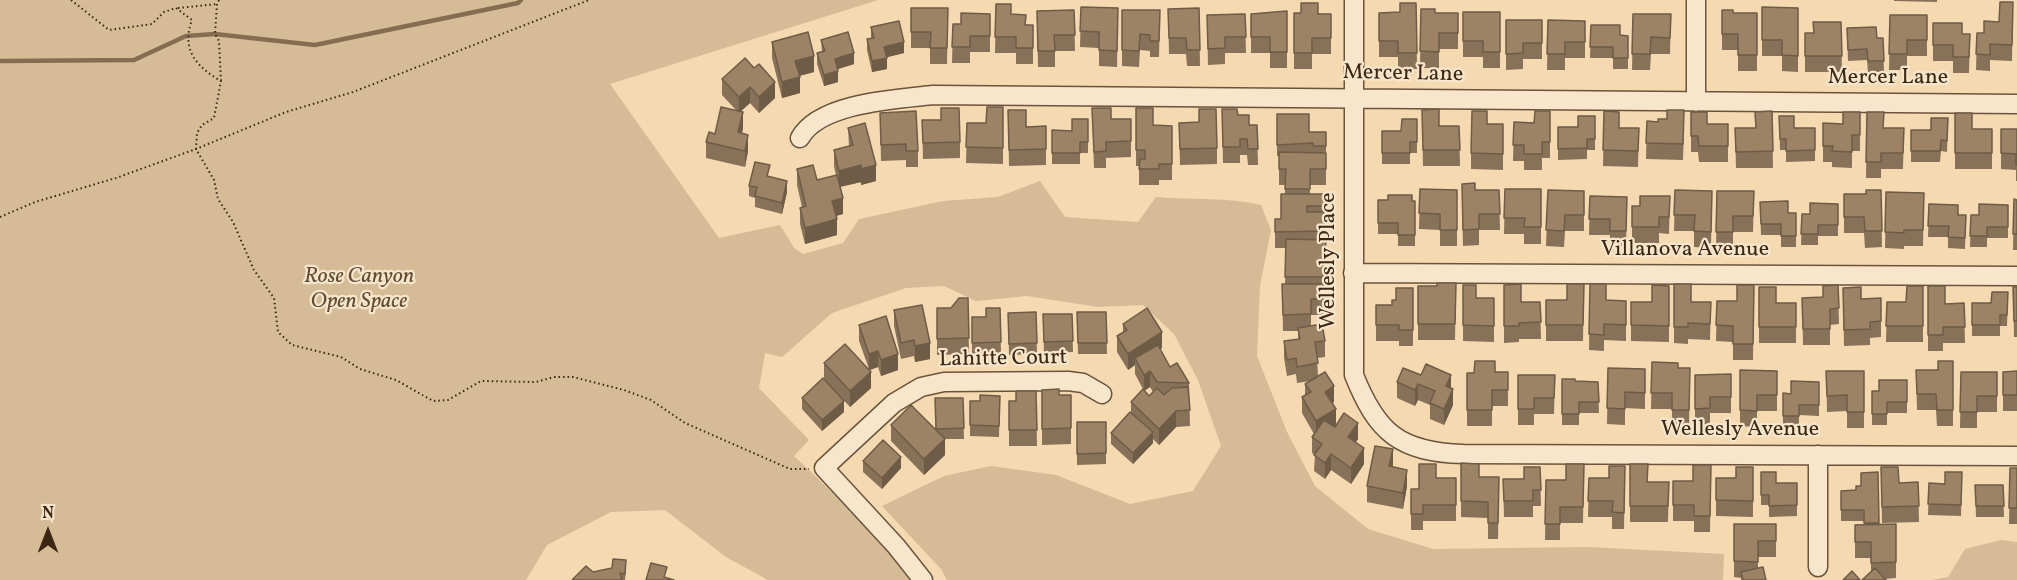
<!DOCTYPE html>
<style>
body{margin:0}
#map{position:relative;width:2017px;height:580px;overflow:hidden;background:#f4d9b1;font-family:Vollkorn,serif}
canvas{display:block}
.north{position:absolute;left:18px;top:502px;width:60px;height:60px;-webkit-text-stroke:4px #f8e6cc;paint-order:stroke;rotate:0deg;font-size:16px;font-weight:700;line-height:24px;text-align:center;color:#3e2614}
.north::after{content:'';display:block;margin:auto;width:21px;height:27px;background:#3e2614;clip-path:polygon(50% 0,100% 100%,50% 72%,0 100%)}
</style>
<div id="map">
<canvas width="2017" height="580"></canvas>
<div class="north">N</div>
</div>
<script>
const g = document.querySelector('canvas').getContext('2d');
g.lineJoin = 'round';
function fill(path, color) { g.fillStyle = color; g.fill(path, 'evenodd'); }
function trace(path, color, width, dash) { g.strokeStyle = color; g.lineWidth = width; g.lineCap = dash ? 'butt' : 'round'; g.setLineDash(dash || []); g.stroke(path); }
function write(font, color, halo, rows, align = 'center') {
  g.font = font + ' Vollkorn,serif'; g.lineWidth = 4.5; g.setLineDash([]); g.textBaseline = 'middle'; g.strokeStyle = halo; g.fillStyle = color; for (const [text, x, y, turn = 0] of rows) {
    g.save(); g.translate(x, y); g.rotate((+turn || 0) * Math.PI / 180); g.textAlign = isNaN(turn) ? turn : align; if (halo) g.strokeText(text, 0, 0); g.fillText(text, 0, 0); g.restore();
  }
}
const green = new Path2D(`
 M0,0H878L610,84L719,238L780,225L794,248L803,254L843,243L859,219L943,201L998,197L1040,181L1065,217L1138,222L1156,197C1191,200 1227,197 1261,205L1271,230L1260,286L1257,356L1287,432L1315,486L1368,529L1433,549L1588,547L1724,554L1723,580H947L941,569L882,506L944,476L991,466L1056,475L1130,504L1193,491L1221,446L1198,380L1174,334L1143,305L1098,307L1027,296L976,301L944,286L906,288L832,313L782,357L765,353L759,388L809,440L794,456C836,495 876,535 912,580H768L726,557L665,510L611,512L547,545L526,580H0Z
 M2001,540L2017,542V580H1932L1948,577L1965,549Z`);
const stream = new Path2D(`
 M0,61L134,60L186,36L215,34L315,45L518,3L521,0`);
const path = new Path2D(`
 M71,0L109,30L152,24L164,12L176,8L192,20C181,49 196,67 221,81L214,118L202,125L197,133L196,149L214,180L218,199L233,222L254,270L274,298L278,332L292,345L341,357L360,369L396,380L433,401L448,400L481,381L536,382L554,377H573L624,390L651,400L685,423L790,469H809
 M219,0L217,4L215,34L219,41L221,81
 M178,8L217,4
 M0,217L35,202L116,178L196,149L286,112L353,92L589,0`);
const minor = new Path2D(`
 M1354,0V375C1377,433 1400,452 1463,454L2017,456
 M1696,102V0
 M800,138C819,103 896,99 933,95L2017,104
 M1353,273L2017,276
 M1818,567V455
 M923,580L896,546L824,468L894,403L921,387L944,382L1068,381L1083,383L1102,394`);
const wall = new Path2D(`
 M1894,0H1937V2L1894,1Z
 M2013,2L2012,61L1990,60V71L1976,70L1977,33H1984L1999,22Z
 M1416,3L1417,69H1398V57H1379V13L1400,12Z
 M996,4L1026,25H1033V64H1016V53H995Z
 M1081,7L1118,8L1117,67L1099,66V48L1080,47Z
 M1762,7L1798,8V72L1782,71V56H1762Z
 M911,8H948L947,64H930V48H911Z
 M1199,8L1200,66H1187L1186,54H1169L1168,9Z
 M1421,9L1435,13H1458V49H1439V68H1420Z
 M1074,10L1075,51H1055V67H1038L1037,11Z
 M1122,10H1160L1159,57H1150V51L1140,50L1139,67L1122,66Z
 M1722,10L1733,13H1757V71H1738V50H1722Z
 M1287,11V68H1270V53H1251V14Z
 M1463,12H1500V68H1483V57H1463Z
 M1294,13L1331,14V54H1312V69H1294Z
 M990,14V52H970V63H952L953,24H961Z
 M1245,14L1246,53H1225V64L1208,65L1207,15Z
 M1633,14H1671L1670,54H1651L1650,70H1632Z
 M1890,15H1927V56H1907V70H1889Z
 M1506,20H1542V59H1523V69L1506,70Z
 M1548,20L1585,21V58H1565V70H1547Z
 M1841,22L1842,72H1805V33H1813Z
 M1933,23L1962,34H1970L1969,73H1953V61H1933Z
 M1591,25L1620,35L1628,36V69H1613V58H1590Z
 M871,27L904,53L887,57V69L872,72L867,50V39L871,38Z
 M1847,28L1877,38H1883L1884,72H1868L1867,60L1848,61Z
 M821,40L854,64L838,69V82L824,86L817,64V53L822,52Z
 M772,42L814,72L799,76L800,93L782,98L772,58Z
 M754,68L775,98L759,113L750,103L741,111L743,128L742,133L748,151L745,167L706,158V142L736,110L722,95V79Z
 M1003,107V164L966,163L967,123H986Z
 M941,108L960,142V158L923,159L922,120H941Z
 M1092,108L1111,119H1131V157L1106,158V168H1094Z
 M1136,108L1153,125L1172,126V180H1159V185H1139V166H1136Z
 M1222,109L1238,115L1249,125H1257L1258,165H1248L1247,155H1240V163H1223Z
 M1008,110L1026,127L1046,126V165L1009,166Z
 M1422,110L1439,126H1459L1460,166H1423Z
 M1550,111V158H1542V170H1524V161H1513L1514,122L1534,123Z
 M1604,111L1619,128H1639L1638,167L1603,166Z
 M1772,111L1773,168H1736L1735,128H1755Z
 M1691,112L1707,124H1728V162H1699L1698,152H1691Z
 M1860,112V151H1852V168L1832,167V162H1823V123L1843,124Z
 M1867,112L1884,128H1904L1903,169H1881V178H1866Z
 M880,113L918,151V167H906V160L881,161Z
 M1955,113L1972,129H1992V169H1955Z
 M1277,114L1309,132H1326V185H1310V194H1327V222H1324V240L1326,256L1323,284H1324V315H1311V326L1325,341V357L1317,358L1318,376L1334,402L1332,403L1336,425L1333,426L1358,439L1356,442L1364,464L1351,484L1331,470L1325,479L1314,471L1315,455L1312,453V437L1314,434L1302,413V397L1305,395V384L1310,381L1297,383L1296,374L1287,376L1284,358V341L1298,339V331H1283L1282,284H1285L1286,248H1275V219H1281L1285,194V185H1279V156H1277Z
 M1595,116V150H1587V159L1558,160V127H1578Z
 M1779,116L1794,128H1815V161L1786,162V150H1780Z
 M1948,118L1947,152L1941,151L1940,162H1911V130H1931Z
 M1088,119V153H1080V164H1052V130L1072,131Z
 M1417,119V153H1410V164H1382V131H1401Z
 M1647,121L1684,126L1683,160L1646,159Z
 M1179,123L1217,148V164L1180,165Z
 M1487,124H1503V170L1471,169V153Z
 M848,128L876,181L861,185V182L840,187L843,214L836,216L837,235L805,244L800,224V208L802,207L797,185V169L817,180L836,175L834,166V150L849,146Z
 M2001,129H2017V181H2016V170L2001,169Z
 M770,176L787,192L782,214L755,207V198L749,196V186Z
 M1420,189L1457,190V246H1440V230L1419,229Z
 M1505,189H1541V244H1524V234H1504Z
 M1475,190H1499L1500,230H1479V245L1463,246L1462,200Z
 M1548,190L1584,207V231H1565L1564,247L1546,246Z
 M1675,190L1712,191L1711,248L1694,247V231H1674Z
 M1881,190L1882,247L1865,248L1864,233H1844V194H1866Z
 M1717,191H1754L1753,232H1733V248H1716Z
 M1886,192L1924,193L1923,246H1904V249L1885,248Z
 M1590,196L1627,197L1626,247H1610V235H1589Z
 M1670,196L1669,234L1659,233V243H1632V206H1640Z
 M2014,199L2017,200V250H2013Z
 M1378,200L1415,201V246H1398V234H1378Z
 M1760,202L1788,213H1796V247H1781V235H1761Z
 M1838,204V236H1818V245H1801L1802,214H1810Z
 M1929,204L1958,215H1966L1965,249L1948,248V237H1928Z
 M2008,205V238H1987V247H1970L1971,215H1979Z
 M1456,283L1455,340H1418V286H1437Z
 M1584,284L1583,341H1546V300H1567Z
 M1590,284L1606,300L1626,301V341L1604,340V351L1589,350Z
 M1674,284L1691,302H1711L1710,340L1688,339V344L1674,343Z
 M1463,285L1476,298H1494V342L1463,341Z
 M1504,285L1521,302H1540L1541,339H1519V342L1504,343Z
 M1754,285L1753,360H1733V342L1716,341L1717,301H1737Z
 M1838,285L1839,324L1830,325V345H1803L1802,298L1823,297Z
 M1669,286V342L1631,341V302H1652Z
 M1923,286V342H1886L1887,302H1906Z
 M1928,286L1945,304L1964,303L1965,343H1943V351H1928Z
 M1759,287L1776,303H1796V343H1759Z
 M2013,287H2017V337H2014Z
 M1413,288V346H1399V341H1376V305H1392L1396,300Z
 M1843,288L1861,299L1881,298V337L1870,338V345L1844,346Z
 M2008,292L2007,326H2000V336H1972V303H1991Z
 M968,298L969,354L937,355V308H951Z
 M1000,308L1001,353L972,354V317H986Z
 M894,310L930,359L915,362L914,356L901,359L894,326Z
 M1036,312L1037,354L1009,355L1008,313Z
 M1077,312H1106L1107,354H1078Z
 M1043,314H1072L1073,352L1044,353Z
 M1123,324L1162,348L1160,349L1170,367L1189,383L1190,426L1176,427L1159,445L1153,439V443L1133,464L1111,444V433L1131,412V402L1143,389L1135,374V365L1128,370L1117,352V336L1123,332ZM1150,387L1153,392L1149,396L1144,391Z
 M859,325L898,370L881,376L878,367L870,370L871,388L850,407L824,379V363L869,369L859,341Z
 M1953,361V426H1937L1936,410H1917L1916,370H1938Z
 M1652,362L1678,368H1690L1689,426H1672V409H1651Z
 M1403,368L1451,388L1453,405L1444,425L1430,419V405L1418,400L1415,406L1397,398V382Z
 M1608,368L1645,369V409L1625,408V425L1607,424Z
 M1740,370L1777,371V411H1757V427L1740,426Z
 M1826,371H1864V428H1847V411L1827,412Z
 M2017,371V411H2003V372Z
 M1508,372V406H1492V426H1467V373Z
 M1961,372H1997V412H1977V428H1960Z
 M1731,374V413H1710V424L1695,425V375Z
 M1518,375H1555L1554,414H1534V425H1518Z
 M1562,379L1575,381L1598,382L1599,413H1579V425H1562Z
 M1907,380V413H1887V425H1872V391H1879Z
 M1819,382V416L1799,415V427H1783V393L1791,394Z
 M1042,390L1059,395H1071V444L1042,445Z
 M1036,391L1037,446H1009V401H1016Z
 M1000,396L999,437L970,436V401H980Z
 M802,398L844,412L822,431L802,409Z
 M935,398H963L964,439H945V455L924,475L891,441V425L936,430Z
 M1077,422H1106V464L1077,465Z
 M863,461L901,468L882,489L863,472Z
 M1584,464L1583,523H1560V540H1545L1546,480H1566Z
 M1630,464L1648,482H1669L1668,522H1630Z
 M1711,465L1710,532H1694V521H1673V481H1693Z
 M1625,466L1624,529H1612V517H1588L1589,478H1609Z
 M1392,467L1407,486L1403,509L1367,502V486Z
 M1540,467L1541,506H1533V517H1504L1503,479H1524Z
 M1753,467V517L1716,516V478H1736Z
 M1881,467L1899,483L1918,482L1919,522L1882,523Z
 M2010,468H2017V524H2009Z
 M1761,472L1776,483H1797V516L1769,517V505H1761Z
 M1878,472L1879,524H1896V578L1885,579L1871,571V558H1855V525H1864V521H1841V491L1856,490Z
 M1962,472L1961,516L1928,515L1929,483L1945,484Z
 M1479,477H1499L1498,539H1488V518L1461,517V501Z
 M1436,478H1456V521H1423V530H1411V489H1419Z
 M1975,485H2003L2004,517H1976Z
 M1734,524H1776V557H1758V568L1766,580H1741V578L1734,577Z
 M626,571L625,580H572L593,572Z`);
const shadedWall = new Path2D(`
 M904,42V53L884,58V47Z
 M854,53V64L835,70V59Z
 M814,56V72L795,77V61Z
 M887,58V69L872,72V61Z
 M838,71V82L824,86V75Z
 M800,77V93L782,98V82Z
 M775,82V98L759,113V97Z
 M750,87V103L739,113V97Z
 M743,112V128L738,148V132Z
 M748,135V151L745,167V151Z
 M861,165V182L839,187V171Z
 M876,165V181L861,185V169Z
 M787,181V192L782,214V203Z
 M843,198V214L832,217V201Z
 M837,219V235L805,244V228Z
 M1326,240V256L1323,293V277Z
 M1162,332V348L1137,363L1135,358V365L1128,370V354Z
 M930,343V359L915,362V346Z
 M878,351V367L869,370V354Z
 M898,354V370L881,376V360Z
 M1150,371V387L1144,391V375Z
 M871,372V388L850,407V391Z
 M1451,375V391L1446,386Z
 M1418,384V400L1415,406V390Z
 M1334,386V402L1325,408V392Z
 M1453,389V405L1444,425V409Z
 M844,401V412L822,431V420Z
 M1336,409V425L1316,437V421Z
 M1176,411V427L1159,445V429Z
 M1358,423V439L1348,453V437Z
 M1153,432V443L1133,464V453Z
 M945,439V455L924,475V459Z
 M1364,448V464L1351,484V468Z
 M1393,449V465L1389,482V466Z
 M1331,454V470L1325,479V463Z
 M901,457V468L882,489V478Z
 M1407,470V486L1403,509V493Z`);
const building = new Path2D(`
 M2000,2H2013L2012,45L1990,44V55L1976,54L1977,33H1984V21L1999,22Z
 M1301,3H1318V14H1331V38H1312V53H1294V13H1301Z
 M1400,3H1416L1417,53H1398V41H1379V13L1400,12Z
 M996,4H1011V14L1026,15L1025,25H1033V48H1016V37H995Z
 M1081,7L1118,8L1117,51L1099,50V32L1080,31Z
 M1762,7L1798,8V56L1782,55V40H1762Z
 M911,8H948L947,48H930L931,32H911Z
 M1199,8L1200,50H1187L1186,38H1169L1168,9Z
 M1421,9H1435V13H1458V33H1439V52L1420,51Z
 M1074,10L1075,35H1054L1055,51H1038L1037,11Z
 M1122,10H1160L1159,41H1150V35L1140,34L1139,51L1122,50Z
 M1722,10H1733V13H1757V55H1738V34H1722Z
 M1287,11V52H1270V37H1251V14Z
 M1463,12H1500V52H1483V41H1463Z
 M961,13L990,14V36H970V47H952L953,24H961Z
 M1245,14L1246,37H1225V48L1208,49L1207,15Z
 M1633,14H1671L1670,38L1651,37L1650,54H1632Z
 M1890,15H1927V40H1907V54H1889Z
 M1506,20H1542V43H1523V53L1506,54Z
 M1548,20L1585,21V42H1565V54H1547Z
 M899,21L904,42L884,47L887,58L872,61L867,39L874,38L871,27Z
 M1813,22H1841L1842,56H1805V33H1814Z
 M1933,23H1962V34H1970L1969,57H1953V45H1933Z
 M1591,25H1620V35L1628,36V58H1613V47H1590Z
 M1876,27L1877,38H1883L1884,61H1868L1867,49L1848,50L1847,28Z
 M808,32L814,56L795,61L800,77L782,82L772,42Z
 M848,32L854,53L835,59L838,71L824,75L817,53L825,51L821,40Z
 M745,58L754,68L759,64L775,82L759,97L750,87L739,97L722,79Z
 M721,107L743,112L738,132L748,135L745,151L706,142L709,132L715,134Z
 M987,107H1003V148L966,147L967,123H986Z
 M941,108H959L960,142L923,143L922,120H941Z
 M1092,108H1111V119H1131V141L1106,142V151L1094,152Z
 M1136,108H1153V125L1172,126V164H1159V169H1139L1140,159H1145V150H1136Z
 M1199,109H1216L1217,148L1180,149L1179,123L1199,122Z
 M1222,109H1237L1238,115H1249V125H1257L1258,149H1248L1247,139H1240V147H1223Z
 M1439,109V126H1459L1460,150H1423L1422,110Z
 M1008,110H1026V127L1046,126V149L1009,150Z
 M1667,110H1684L1683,144L1646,143L1647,121L1658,122V119H1667Z
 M916,111L918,151H906V144L881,145L880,113Z
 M1472,111H1487V124H1503V154L1471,153Z
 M1535,111H1550V142H1542V154H1524V145H1513L1514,122L1534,123Z
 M1604,111L1619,112V128H1639L1638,151L1603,150Z
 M1772,111L1773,151L1736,152L1735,128H1756L1755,112Z
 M1691,112H1707V124H1728V146H1699L1698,136H1691Z
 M1843,112H1860V135H1852V152L1832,151L1833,146H1823V123L1843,124Z
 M1867,112H1884L1883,128H1904L1903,153H1881V162H1866Z
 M1955,113H1972V129H1992V153H1955Z
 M1277,114H1309V132H1326V146H1313V143L1277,145Z
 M1578,116H1595V139H1587V148L1558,149V127H1578Z
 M1779,116H1794V128H1815V150L1786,151V139H1780Z
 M1931,118H1948L1947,141L1941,140L1940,151H1911V130H1931Z
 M1072,119H1088V142H1080V153H1052V130L1072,131Z
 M1402,119H1417V142H1410V153H1382V131H1401Z
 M865,123L876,165L861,169V165L839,171L834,150L853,145L848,128Z
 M2001,129H2017V165H2016V154L2001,153Z
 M1279,152L1326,153V169H1310V189H1285L1286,169H1279Z
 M755,162L770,165L767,176L787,181L782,203L755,196L757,187L749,186Z
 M813,165L817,180L837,175L843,198L832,201L837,219L805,228L800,208L806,206L797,169Z
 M1475,183V190H1499L1500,214H1479V229L1463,230L1462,184Z
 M1420,189L1457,190V230H1440V214L1419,213Z
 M1505,189H1541V227H1524L1525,218H1504Z
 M1548,190L1584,191V215H1565L1564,231L1546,230Z
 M1675,190L1712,191L1711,232L1694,231L1695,215H1674Z
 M1866,190H1881L1882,231H1865L1864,217H1844V194H1866Z
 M1717,191H1754L1753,216H1733V232H1716Z
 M1886,192L1924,193L1923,230H1904V233L1885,232Z
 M1281,194H1327V206H1307V212H1324V231L1275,232V219H1281Z
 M1388,195H1412V201H1415V235H1398V223H1378V200H1388Z
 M1590,196L1627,197L1626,231H1610V219H1589Z
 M1640,196H1670L1669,217H1659V227H1632V206H1640Z
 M2014,199L2017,200V234H2013Z
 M1788,201V213H1796V236H1781V224H1761L1760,202Z
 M1810,203L1838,204V225H1818V234H1801L1802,214H1810Z
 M1929,204L1958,205V215H1966L1965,238L1948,237L1949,226H1928Z
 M1979,204L2008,205V227H1987V236H1970L1971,215H1979Z
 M1286,239L1326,240L1323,277H1285Z
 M1437,283H1456L1455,324H1418V286H1437Z
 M1282,284H1324V299H1311V314L1283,315Z
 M1521,284V302H1540L1541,322L1519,323V326H1504V285Z
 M1567,284H1584L1583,325H1546V300H1567Z
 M1590,284H1606V300L1626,301V325L1604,324V335L1589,334Z
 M1674,284H1691V302H1711L1710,324L1688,323V327H1674Z
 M1463,285H1476V298H1494V326L1463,325Z
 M1652,285L1669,286V326L1631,325V302H1652Z
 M1737,285H1754L1753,344H1733V326L1716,325L1717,301H1737Z
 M1838,285L1839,308L1830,309V329H1803L1802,298L1823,297V286Z
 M1907,286H1923V326H1886L1887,302H1906Z
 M1928,286H1945V304L1964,303L1965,327H1943V335H1928Z
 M1759,287H1776V303H1796V327H1759Z
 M1861,287V299L1881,298V321L1870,322V329L1844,330L1843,288Z
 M2013,287H2017V321H2014Z
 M1396,288H1413V330H1399V325H1376V305H1392V300H1396Z
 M1992,292H2008L2007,315H2000V325H1972V303H1991Z
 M959,298H968L969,338L937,339V308H951Z
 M922,305L930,343L915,346L914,340L901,343L894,310Z
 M986,308H1000L1001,342L972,343V317H986Z
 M1147,308L1162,332L1128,354L1117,336L1127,330L1123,324Z
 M1036,312L1037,343L1009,344L1008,313Z
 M1077,312H1106L1107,343H1078Z
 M1043,314H1072L1073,341L1044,342Z
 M886,316L898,354L881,360L878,351L869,354L859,325Z
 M1322,324L1325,341L1315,342L1318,363L1297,367L1296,358L1287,360L1284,341L1300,339L1298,328Z
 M845,344L871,372L850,391L824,363Z
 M1158,345L1170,367L1177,363L1189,383L1157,382L1150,371L1144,375L1135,358Z
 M1475,361H1495V372H1508V390H1492V410H1467V373H1474Z
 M1938,361H1953V410H1937L1936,394H1917L1916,370H1938Z
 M1652,362L1678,363V368H1690L1689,410H1672V393H1651Z
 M1426,364L1451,375L1446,386L1453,389L1444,409L1430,403L1435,391L1418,384L1415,390L1397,382L1403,368L1421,375Z
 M1608,368L1645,369V393L1625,392V409L1607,408Z
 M1740,370L1777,371V395H1757V411L1740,410Z
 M1826,371H1864V412H1847V395L1827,396Z
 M2017,371V395H2003V372Z
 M1325,372L1334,386L1325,392L1336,409L1316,421L1302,397L1311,392L1305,384Z
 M1961,372H1997V396H1977V412H1960Z
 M1731,374V397H1710V408L1695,409V375Z
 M1518,375H1555L1554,398H1534V409H1518Z
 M823,378L844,401L822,420L802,398Z
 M1562,379H1575V381L1598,382L1599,402H1579V414H1562Z
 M1879,380H1907V402H1887V414H1872V391H1879Z
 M1791,381L1819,382V405H1799V416H1783V393L1791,394Z
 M1188,387L1190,410L1176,411L1159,429L1131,402L1143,389L1149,396L1157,388L1164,395L1172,388Z
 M1059,389V395H1071V428L1042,429V390Z
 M1016,391H1036L1037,430H1009V401H1016Z
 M980,395L1000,396L999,426L970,425V401H980Z
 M935,398H963L964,428L936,429Z
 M911,405L945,439L924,459L891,425Z
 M1130,412L1153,432L1133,453L1111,433Z
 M1344,413L1358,423L1348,437L1364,448L1351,468L1331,454L1325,463L1314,455L1322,444L1312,437L1324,420L1335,427Z
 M1077,422H1106V453L1077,454Z
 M883,440L901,457L882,478L863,461Z
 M1375,446L1393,449L1389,466L1407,470L1403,493L1367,486Z
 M1461,463L1479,464V477H1499L1498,523H1488V502L1461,501Z
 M1419,464H1436V478H1456V505H1423V514H1411V489H1419Z
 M1566,464H1584L1583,507H1560V524H1545L1546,480H1566Z
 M1630,464H1648L1647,482H1669L1668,506H1630Z
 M1693,465H1711L1710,516H1694V505H1673V481H1693Z
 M1609,466H1625L1624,513L1612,512L1613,501H1588L1589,478H1609Z
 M1524,467H1540L1541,490H1533V501H1504L1503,479H1524Z
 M1736,467H1753V501L1716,500V478H1736Z
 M1881,467H1898L1899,483L1918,482L1919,506L1882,507Z
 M2010,468H2017V508H2009Z
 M1761,472H1776V483H1797V505L1769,506V495H1761Z
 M1878,472L1879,523H1864V510H1841V491L1856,490V486H1861V473Z
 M1945,472H1962L1961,505L1928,504L1929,483L1945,484Z
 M1975,485H2003L2004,506H1976Z
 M1734,524H1776V541H1758V562L1734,561Z
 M1896,524V562L1871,563V542H1855V525Z
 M613,559L626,560L625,574L620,573L622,580H572L586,566L593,572L612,568Z
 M651,563L667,567L664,577L674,580H646Z
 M1763,567L1766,580H1743L1741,572Z
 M1875,568L1886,580H1862Z
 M1852,571L1860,580H1843Z`);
const streetNames = [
 ["Mercer Lane",1403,75,1],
 ["Mercer Lane",1888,79],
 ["Villanova Avenue",1685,251],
 ["Wellesly Place",1330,261,-90],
 ["Lahitte Court",1003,360,-1],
 ["Wellesly Avenue",1740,431]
];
const parkNames = [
 ["Rose Canyon",359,278],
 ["Open Space",359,303]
];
fill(green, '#d5bb96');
trace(stream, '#866d52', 4.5);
trace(minor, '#6c533b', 21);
trace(path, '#3e2614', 2, [1.5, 3]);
trace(minor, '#f8e6cc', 18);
fill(wall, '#877158');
fill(shadedWall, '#6e5c47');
fill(building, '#9d8366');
trace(building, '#6e5c47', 1.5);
write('22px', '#3e2614', '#f8e6cc', streetNames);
write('italic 22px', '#644b34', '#f8e6cc', parkNames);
</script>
